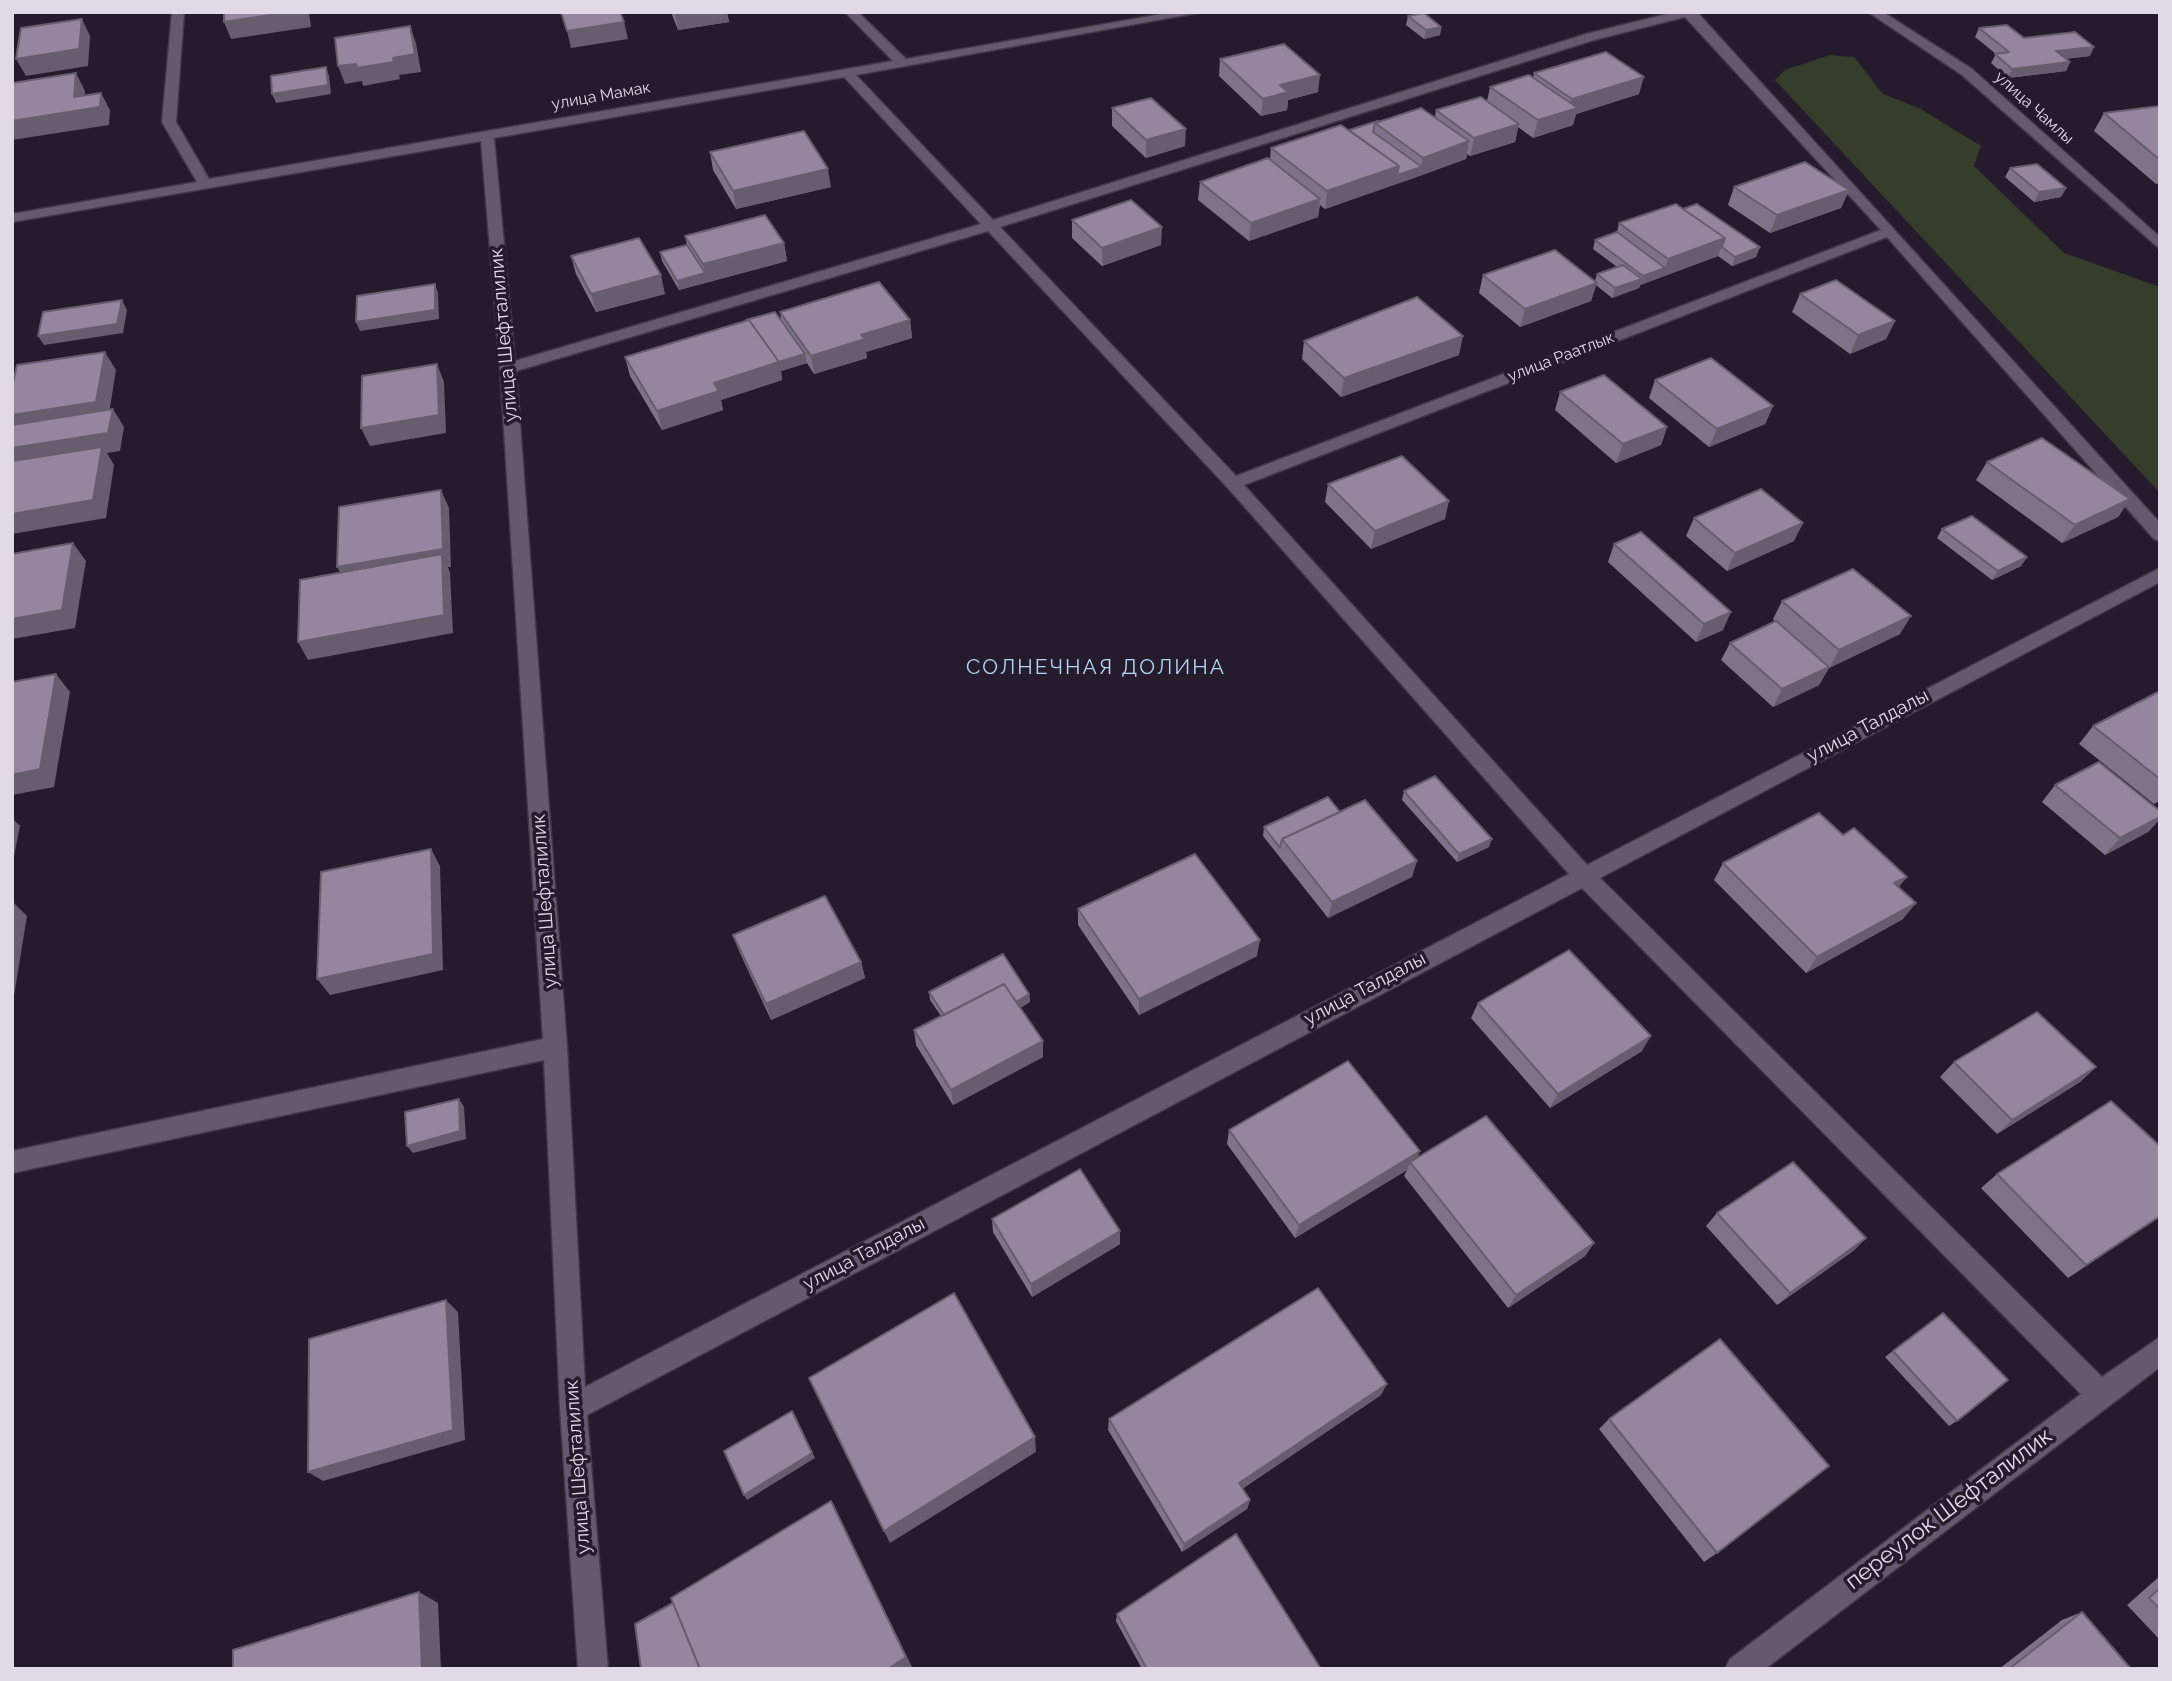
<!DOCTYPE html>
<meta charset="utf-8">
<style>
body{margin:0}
#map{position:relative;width:2172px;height:1681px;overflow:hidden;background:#261a2d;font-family:Raleway,sans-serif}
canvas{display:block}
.frame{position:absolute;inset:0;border:14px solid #e1d9e6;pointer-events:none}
</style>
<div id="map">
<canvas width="2172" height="1681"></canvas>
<div class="frame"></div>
</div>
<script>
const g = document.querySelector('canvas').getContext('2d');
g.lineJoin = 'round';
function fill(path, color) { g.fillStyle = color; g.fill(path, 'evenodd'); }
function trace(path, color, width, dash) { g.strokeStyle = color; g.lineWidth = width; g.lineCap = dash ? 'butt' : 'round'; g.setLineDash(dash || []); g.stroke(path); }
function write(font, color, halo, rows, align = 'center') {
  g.font = font + ' Raleway,sans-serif'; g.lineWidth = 7; g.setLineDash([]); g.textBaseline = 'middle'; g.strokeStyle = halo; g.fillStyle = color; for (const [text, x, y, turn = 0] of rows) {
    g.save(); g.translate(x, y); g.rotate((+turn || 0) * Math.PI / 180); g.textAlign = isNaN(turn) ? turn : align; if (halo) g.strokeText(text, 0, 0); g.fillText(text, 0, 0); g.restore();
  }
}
const green = new Path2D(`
 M1830,55L1854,57L1883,94L1919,108L1981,146L1974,166L2064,253L2160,287V493L1775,80L1785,70Z`);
const minor = new Path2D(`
 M172,12H184L176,122L209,179L893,61L845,12H858L906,59L1173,12H1202L856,75L993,220L1586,34L1675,12H1697L2160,523V541L2154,539L1887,237L1244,485L1587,865L2160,568V582L1600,878L2102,1377L2160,1337V1367L1765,1669H1725L1730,1659L2081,1394L1582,888L587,1415L608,1669H578L560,1408L544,1060L12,1173V1151L543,1039L500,368L481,141L12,222V214L197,182L162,122ZM1685,17L1881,230L1236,476L1000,227L1594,40ZM844,77L981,224L515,361L494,138ZM988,231L1227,487L1569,874L585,1387L567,1047L516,371Z
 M1868,12H1883L1972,69L2160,237V249L1962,75Z`);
const wall = new Path2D(`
 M671,12H727L729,22L678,30Z
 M1408,16L1441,27L1440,35L1424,39L1406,25Z
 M1979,28L2024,38L2090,56L2065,59L2070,62L2066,71L2008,78L1991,63L1996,54L1975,37Z
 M1220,59L1318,92L1288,100L1287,110L1261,116L1219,76Z
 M1534,73L1639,94L1576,114L1573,125L1533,138L1518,127L1515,142L1470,156L1467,154L1466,159L1325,209L1320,205L1318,217L1249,241L1198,200L1200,182L1270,160L1271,148L1349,130L1380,122L1435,117L1436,110L1487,101L1490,87L1533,78Z
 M2160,106V183L2156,184L2094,131L2104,113Z
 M1112,108L1185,146L1146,158L1112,126Z
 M710,152L831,187L736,209L713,170Z
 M2010,168L2066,188L2061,197L2034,202L2005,177Z
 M1734,187L1849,190L1841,208L1770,233L1728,205Z
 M1683,209L1760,247L1756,257L1732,266L1718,256L1640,285L1639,288L1612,298L1596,285L1591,301L1520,327L1479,293L1483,275L1595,281L1597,274L1617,267L1593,249L1595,240L1617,232L1619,223Z
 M1072,220L1161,245L1102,266L1072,238Z
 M685,236L784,243L787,261L679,290L662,261L660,252L687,245Z
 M571,256L665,294L596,312L576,274Z
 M1800,294L1895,321L1886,339L1850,354L1792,312Z
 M780,312L910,320L912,338L866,352L867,358L814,374L807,363L781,371L782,380L721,400L723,410L662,430L630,376L625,357L781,320Z
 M1304,341L1459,355L1341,397L1302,359Z
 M1655,380L1773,406L1765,424L1709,447L1649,398Z
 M1560,392L1667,427L1661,445L1616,463L1555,410Z
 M1987,462L2130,499L2118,517L2062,543L1976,480Z
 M1328,484L1445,519L1371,549L1325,502Z
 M1694,518L1794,541L1727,571L1686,536Z
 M1942,529L2027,557L2021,566L1992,580L1937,538Z
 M1614,544L1723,630L1696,642L1608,562Z
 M1782,601L1900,634L1829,668L1819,685L1773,707L1721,660L1730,643L1775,622L1773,619Z
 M2160,691V801L2154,804L2079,744L2093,726Z
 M2055,785L2160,811V819L2148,832L2105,855L2042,802Z
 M1404,791L1489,847L1457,862L1402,800Z
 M1340,812L1412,877L1328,918L1263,836L1264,827Z
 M1723,863L1899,887L1903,919L1806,973L1714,880Z
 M1078,909L1257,956L1139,1015L1078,925Z
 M733,935L861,962L865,978L771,1020L739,951Z
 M929,992L1029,994L1030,1002L1020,1008L1043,1041V1057L953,1105L916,1045L914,1030L941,1016L930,1000Z
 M1478,1003L1642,1051L1550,1108L1471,1018Z
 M1954,1062L2096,1067L2080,1082L1997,1134L1940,1077Z
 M1229,1130L1420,1151L1417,1157L1594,1243L1585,1256L1508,1308L1404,1176L1407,1170L1295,1238L1227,1144Z
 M1997,1174L2160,1217L2068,1278L1981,1188Z
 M1717,1213L1866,1238L1853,1251L1777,1305L1706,1226Z
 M992,1219L1120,1231V1244L1032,1297L993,1232Z
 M1943,1313L1957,1421L1949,1426L1885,1357Z
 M1381,1395L1242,1489L1250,1500L1247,1509L1182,1552L1108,1430L1109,1419Z
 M1609,1419L1717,1553L1704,1562L1599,1429Z
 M2160,1576V1640L2127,1605Z
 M2082,1612L2131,1669H1999L2062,1620Z
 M1117,1614L1321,1669H1142L1116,1621Z`);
const shadedWall = new Path2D(`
 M289,12H309L311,27L231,39L224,22Z
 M678,12H727L729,22L678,30L675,13Z
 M82,19L90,36L88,66L26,76L16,59Z
 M624,22L628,39L571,48L567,31Z
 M410,26L416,43L421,72L399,75L400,79L363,86L362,81L345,84L338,66Z
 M1441,27L1440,35L1424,39L1426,30Z
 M2094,47L2090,56L2052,60L2056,51Z
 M2070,62L2066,71L2008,78L2012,69Z
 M326,67L329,76L331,94L276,103L272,94Z
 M76,73L85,91L84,110L101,93L110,110L109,125L12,140V121L74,97Z
 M1320,75L1318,92L1288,100L1287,110L1261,116L1263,99L1280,85Z
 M1644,77L1639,94L1576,114L1573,125L1533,138L1538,120L1569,110L1572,99Z
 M1519,124L1515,142L1470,156L1474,138Z
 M1186,129L1185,146L1146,158V140Z
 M1469,141L1466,159L1420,176L1423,158Z
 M1399,166L1422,167L1420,176L1325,209L1327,191Z
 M828,169L831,187L736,209L733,191Z
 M2066,188L2061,197L2034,202L2039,192Z
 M1849,190L1841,208L1770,233L1777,215Z
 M1320,199L1318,217L1249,241L1251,223Z
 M1162,227L1161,245L1102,266V248Z
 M1725,238L1718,256L1662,277L1668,259Z
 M784,243L787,261L679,290L677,281L705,273L703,264Z
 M1760,247L1756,257L1732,266L1735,257Z
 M1665,268L1662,277L1640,285L1643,276Z
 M661,275L665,294L596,312L591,294Z
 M1642,279L1639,288L1612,298L1615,288Z
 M1597,283L1591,301L1520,327L1525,309Z
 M435,284L438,293L439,319L360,331L356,322Z
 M122,300L127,310L123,333L44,345L38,336Z
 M910,320L912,338L866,352L867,358L814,374L811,356L861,335Z
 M1895,321L1886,339L1850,354L1858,335Z
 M1463,336L1459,355L1341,397L1344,378Z
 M105,352L116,370L108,420L12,426V415Z
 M805,354L807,363L781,371L782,380L721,400L723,410L662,430L657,411L714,383Z
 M437,364L444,382L446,433L370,446L361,428Z
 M1773,406L1765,424L1709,447L1717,429Z
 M113,409L124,427L120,451L107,453L114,465L106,518L12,534V448Z
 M1667,427L1661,445L1616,463L1623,444Z
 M441,490L449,508L451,567H448L450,573L453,633L308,660L298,642L347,585L337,567Z
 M2130,499L2118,517L2062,543L2075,525Z
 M1449,501L1445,519L1371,549L1375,531Z
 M1803,523L1794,541L1727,571L1735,553Z
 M73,543L86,561L75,628L12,639V619Z
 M2027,557L2021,566L1992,580L1998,571Z
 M1731,612L1723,630L1696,642L1704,624Z
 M1911,616L1900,634L1829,668L1839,650Z
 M1829,667L1819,685L1773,707L1782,689Z
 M56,674L70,692L54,787L12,795V775Z
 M2160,817V819L2148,832L2105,855L2120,838Z
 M12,818L20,826L12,866Z
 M1492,839L1489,847L1457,862L1459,854Z
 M431,849L440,866L443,970L330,995L317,979Z
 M1417,861L1412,877L1328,918L1332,902Z
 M1907,877L1894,893V883Z
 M12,901L27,916L12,1008Z
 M1916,903L1903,919L1806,973L1817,957Z
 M1260,940L1257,956L1139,1015V999Z
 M861,962L865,978L771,1020L766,1004Z
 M1029,994L1030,1002L1013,1011L1012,1003Z
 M1651,1036L1642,1051L1550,1108L1558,1094Z
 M1043,1041V1057L953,1105L951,1090Z
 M2096,1067L2080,1082L1997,1134L2012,1120Z
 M459,1099L464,1107L466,1139L413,1153L407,1146Z
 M1420,1151L1414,1165L1410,1162L1407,1170L1295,1238L1299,1225Z
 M2160,1216V1217L2068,1278L2086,1265Z
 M1120,1231V1244L1032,1297L1031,1284Z
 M1866,1238L1853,1251L1777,1305L1790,1293Z
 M1594,1243L1585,1256L1508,1308L1516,1295Z
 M446,1300L458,1312L465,1440L323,1481L308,1472Z
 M1387,1384L1381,1395L1236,1493L1239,1483Z
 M792,1411L815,1458L747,1500L744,1495Z
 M1035,1437L1036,1452L890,1543L884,1531Z
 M1250,1500L1247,1509L1182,1552L1184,1544Z
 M831,1501L912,1667L908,1669H888Z
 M419,1592L438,1603L441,1669H422Z`);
const building = new Path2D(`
 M224,12H289L224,22Z
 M561,12H620L624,22L567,31Z
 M1424,13L1441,27L1426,30L1408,16Z
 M82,19L79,49L16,59L21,28Z
 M2007,25L2024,38L2075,32L2094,47L2056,51L2070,62L2012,69L1995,54L2009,52L1979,28Z
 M410,26L415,54L393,58L394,62L357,68L356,64L338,66L335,38Z
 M1284,44L1320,75L1280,85L1288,92L1263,99L1220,59Z
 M1606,52L1644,77L1572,99L1534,73Z
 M326,67L328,85L272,94L271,76Z
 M76,73L74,97L101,93L100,107L12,121V83Z
 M1529,75L1578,108L1538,120L1490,87Z
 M1481,97L1519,124L1474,138L1436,110Z
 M1151,98L1186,129L1146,140L1112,108Z
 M2160,106V160L2104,113Z
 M1421,108L1469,141L1423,158L1375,123Z
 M1378,121L1380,122L1375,123L1373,132L1422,167L1397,175L1399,166L1349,130Z
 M1341,125L1399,166L1327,191L1271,148Z
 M804,131L828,169L733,191L710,152Z
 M1268,158L1320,199L1251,223L1200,182Z
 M1805,162L1849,190L1777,215L1734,187Z
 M2037,164L2066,188L2039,192L2010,168Z
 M1131,200L1162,227L1102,248L1072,220Z
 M1676,204L1725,238L1668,259L1619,223Z
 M1697,204L1760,247L1735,257L1722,247L1725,238L1683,209Z
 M765,215L784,243L703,264L685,236Z
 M1617,232L1665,268L1643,276L1595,240Z
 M639,238L661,275L591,294L571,256Z
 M687,245L705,273L677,281L660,252Z
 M1555,250L1597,283L1525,309L1483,275Z
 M1623,265L1642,279L1615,288L1597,274Z
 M1836,280L1895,321L1858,335L1800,294Z
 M879,282L910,320L861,335L865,339L811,356L780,312Z
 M435,284V310L356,322L357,296Z
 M1417,297L1463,336L1344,378L1304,341Z
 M122,300L117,324L38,336L43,312Z
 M775,312L805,354L775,363L779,362L749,320H746Z
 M749,320L779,362L714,383L719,391L657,411L625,357Z
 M105,352L96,402L12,415V387L17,365Z
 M1711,358L1773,406L1717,429L1655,380Z
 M437,364L439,415L361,428L362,376Z
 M1604,375L1667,427L1623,444L1560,392Z
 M113,409L108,433L12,448V425Z
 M2042,438L2130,499L2075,525L1987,462Z
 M102,447L93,500L12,514V461Z
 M1402,456L1449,501L1375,531L1328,484Z
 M1761,489L1803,523L1735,553L1694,518Z
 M441,490L443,549L337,567L339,507Z
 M1972,516L2027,557L1998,571L1942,529Z
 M1641,532L1731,612L1704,624L1614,544Z
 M73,543L62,610L12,619V554Z
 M442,554L444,615L298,642L300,580Z
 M1853,569L1911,616L1839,650L1782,601Z
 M1776,621L1829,667L1782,689L1730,643Z
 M56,674L40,769L12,775V682Z
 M2160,691V779L2093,726Z
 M2099,762L2160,811V817L2120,838L2055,785Z
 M1435,776L1492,839L1459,854L1404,791Z
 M1328,797L1340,812L1282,839L1280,848L1264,827Z
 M1365,800L1417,861L1332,902L1282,839Z
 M1819,813L1843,835L1854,828L1907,877L1894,883L1916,903L1817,957L1723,863Z
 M431,849L433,954L317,979L321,872Z
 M1195,854L1260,940L1139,999L1078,909Z
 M825,896L861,962L766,1004L733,935Z
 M1569,950L1651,1036L1558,1094L1478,1003Z
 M1003,954L1029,994L1016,1002L1004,984L944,1015L929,992Z
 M1004,984L1043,1041L951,1090L914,1030Z
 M2037,1012L2096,1067L2012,1120L1954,1062Z
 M1348,1061L1420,1151L1299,1225L1229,1130Z
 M459,1099L460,1131L407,1146L405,1112Z
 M2111,1101L2160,1146V1216L2086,1265L1997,1174Z
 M1486,1116L1594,1243L1516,1295L1410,1162Z
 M1793,1162L1866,1238L1790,1293L1717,1213Z
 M1080,1169L1120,1231L1031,1284L992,1219Z
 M1318,1288L1387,1384L1239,1483L1250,1500L1184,1544L1109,1419Z
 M954,1293L1035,1437L884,1531L809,1378Z
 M446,1300L453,1430L308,1472L309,1339Z
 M1943,1313L2008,1380L1957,1421L1893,1351Z
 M1720,1339L1829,1466L1717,1553L1609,1419Z
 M792,1411L812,1453L744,1495L724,1451Z
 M831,1501L906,1657L888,1669H700L671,1598Z
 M1236,1534L1321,1669H1147L1117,1614Z
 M2160,1588V1609L2149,1598Z
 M419,1592L422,1669H233V1650Z
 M673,1603L700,1669H641L635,1624Z
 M2082,1612L2131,1669H2009Z`);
const farStreetnames = [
 ["улица Мамак",601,96,-10],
 ["улица Чамлы",2034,108,42],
 ["улица Раатлык",1561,357,-21]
];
const streetNames = [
 ["улица Шефталилик",504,335,-95],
 ["улица Талдалы",1868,726,-28],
 ["улица Шефталилик",545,901,-94],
 ["улица Талдалы",1365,989,-28],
 ["улица Талдалы",864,1254,-28],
 ["улица Шефталилик",578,1467,-94]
];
const neighbourhoodNames = [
 ["СОЛНЕЧНАЯ ДОЛИНА",1096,668]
];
const nearStreetnames = [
 ["переулок Шефталилик",1949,1509,-37]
];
fill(green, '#343e2b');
trace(minor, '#413747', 3);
fill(minor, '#66586f');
fill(wall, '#807289');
fill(shadedWall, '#685d6f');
fill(building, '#95859f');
trace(building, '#685d6f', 2);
write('16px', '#e1d9e6', '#261a2d', farStreetnames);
write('19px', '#e1d9e6', '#261a2d', streetNames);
g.letterSpacing = '2px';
write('21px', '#add6f4', '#261a2d', neighbourhoodNames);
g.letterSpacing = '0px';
write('23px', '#e1d9e6', '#261a2d', nearStreetnames);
</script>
